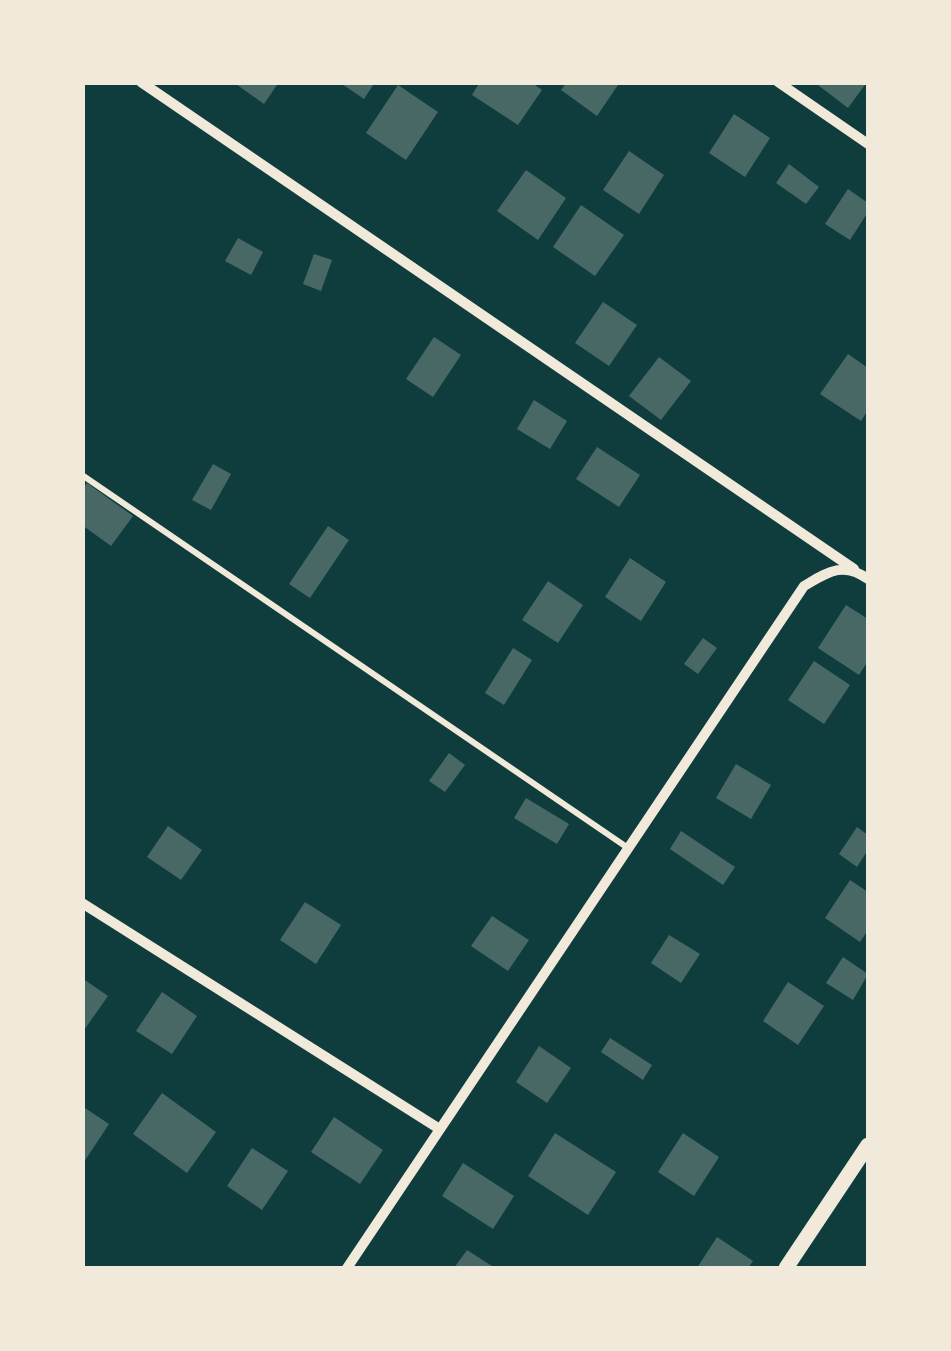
<!DOCTYPE html>
<style>
body{margin:0}
#map{position:relative;width:951px;height:1351px;overflow:hidden;background:#0f3d3e;font-family:Mulish,sans-serif}
canvas{display:block}
.frame{position:absolute;inset:0;border:85px solid #f1e9da;pointer-events:none}
</style>
<div id="map">
<canvas width="951" height="1351"></canvas>
<div class="frame"></div>
</div>
<script>
const g = document.querySelector('canvas').getContext('2d');
g.lineJoin = 'round';
function fill(path, color) { g.fillStyle = color; g.fill(path, 'evenodd'); }
function trace(path, color, width, dash) { g.strokeStyle = color; g.lineWidth = width; g.lineCap = dash ? 'butt' : 'round'; g.setLineDash(dash || []); g.stroke(path); }
const building = new Path2D(`
 M233,82H279L264,104Z
 M339,82H375L364,99Z
 M480,82H531L542,90L518,125L472,95Z
 M567,82H620L597,116L561,90Z
 M814,82H867L848,108Z
 M398,85L438,112L406,160L366,133Z
 M734,114L770,138L745,177L709,153Z
 M629,151L664,175L639,214L603,190Z
 M789,164L819,187L806,204L776,183Z
 M526,170L566,198L538,240L497,211Z
 M848,189L868,203V212L850,240L825,224Z
 M581,205L624,235L595,276L553,247Z
 M238,238L263,252L251,275L225,261Z
 M314,254L332,260L321,291L303,284Z
 M603,302L637,325L609,366L575,343Z
 M434,337L461,355L433,397L406,379Z
 M848,354L868,368V410L861,421L820,394Z
 M659,357L691,381L661,420L629,396Z
 M534,400L567,421L550,449L517,429Z
 M597,447L640,475L619,507L576,479Z
 M213,464L231,474L211,510L192,500Z
 M87,483L133,516L111,546L82,525V490Z
 M328,526L349,540L310,598L289,584Z
 M630,558L666,582L641,621L605,597Z
 M548,581L583,605L558,643L522,620Z
 M846,605L868,619V661L859,675L818,648Z
 M703,638L717,648L698,674L684,664Z
 M513,648L532,660L504,705L485,693Z
 M814,661L850,685L824,724L788,700Z
 M449,753L465,765L445,792L429,781Z
 M736,764L771,785L751,819L716,798Z
 M526,798L569,824L557,844L514,818Z
 M168,826L202,850L181,880L147,857Z
 M857,827L868,835V850L857,867L839,854Z
 M681,831L735,867L723,885L670,849Z
 M850,880L868,892V930L860,942L825,918Z
 M305,902L341,925L316,964L280,940Z
 M492,916L529,940L508,971L471,946Z
 M669,935L700,954L681,983L651,963Z
 M843,957L868,974L853,1000L826,983Z
 M82,978L108,996L82,1033Z
 M788,982L824,1006L798,1045L763,1021Z
 M162,992L197,1016L172,1054L136,1031Z
 M610,1038L652,1065L643,1080L601,1052Z
 M539,1046L571,1068L547,1103L516,1082Z
 M162,1093L216,1132L187,1173L133,1134Z
 M82,1106L109,1124L82,1165Z
 M334,1117L383,1150L360,1184L311,1152Z
 M555,1133L616,1172L588,1215L528,1176Z
 M683,1133L719,1157L694,1196L658,1172Z
 M252,1148L288,1171L262,1210L227,1186Z
 M463,1163L514,1196L493,1229L442,1196Z
 M717,1237L753,1261L748,1268H697Z
 M467,1250L495,1268H454Z`);
const service = new Path2D(`
 M82,475L628,848`);
const minor = new Path2D(`
 M141,82L854,569
 M778,82L868,144
 M82,903L438,1128
 M347,1268L804,586C828,572 843,561 868,579`);
const tertiary = new Path2D(`
 M786,1268L868,1145`);
fill(building, '#486865');
trace(service, '#f1e9da', 6);
trace(minor, '#f1e9da', 10);
trace(tertiary, '#f1e9da', 15);
</script>
